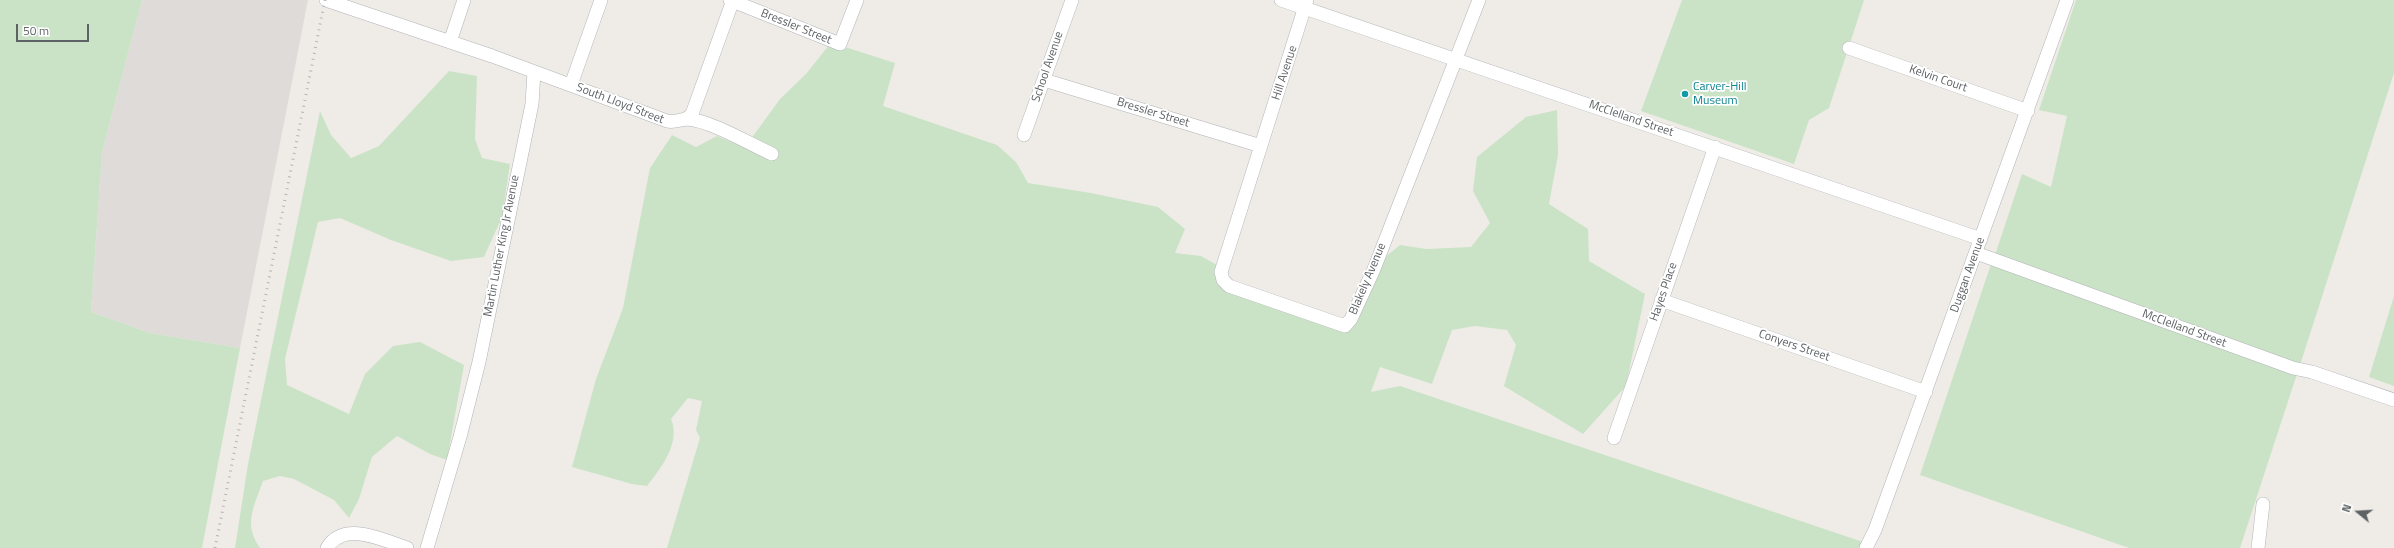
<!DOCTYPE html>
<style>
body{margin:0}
#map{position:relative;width:2394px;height:548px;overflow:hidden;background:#efece7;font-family:"Titillium Web",sans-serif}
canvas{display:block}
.north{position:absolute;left:2338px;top:492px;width:40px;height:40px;-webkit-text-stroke:3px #fff;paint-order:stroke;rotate:288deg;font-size:11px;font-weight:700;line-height:16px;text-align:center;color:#5e6265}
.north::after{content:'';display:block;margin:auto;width:14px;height:18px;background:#5e6265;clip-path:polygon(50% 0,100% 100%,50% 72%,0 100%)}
.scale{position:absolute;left:16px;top:24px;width:73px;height:18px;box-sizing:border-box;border:2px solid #5e6265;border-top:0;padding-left:5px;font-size:12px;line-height:14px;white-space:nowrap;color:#5e6265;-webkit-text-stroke:3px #fff;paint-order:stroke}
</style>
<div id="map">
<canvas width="2394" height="548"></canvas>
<div class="north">N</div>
<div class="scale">50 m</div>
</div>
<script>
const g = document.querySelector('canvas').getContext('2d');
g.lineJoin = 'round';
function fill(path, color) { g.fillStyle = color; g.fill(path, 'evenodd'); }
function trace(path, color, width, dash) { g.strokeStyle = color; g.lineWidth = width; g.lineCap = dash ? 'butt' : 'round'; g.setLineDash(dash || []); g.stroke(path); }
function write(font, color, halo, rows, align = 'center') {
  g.font = font + ' "Titillium Web",sans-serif'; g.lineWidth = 3.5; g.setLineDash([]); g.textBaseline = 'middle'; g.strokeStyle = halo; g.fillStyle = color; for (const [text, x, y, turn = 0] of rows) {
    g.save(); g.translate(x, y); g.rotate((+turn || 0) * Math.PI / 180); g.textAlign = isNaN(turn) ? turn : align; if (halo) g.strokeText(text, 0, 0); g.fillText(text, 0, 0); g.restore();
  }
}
const industrial = new Path2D(`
 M142,0H308L240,348L150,333L91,312L102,152Z`);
const green = new Path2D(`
 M0,0H142L102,152L91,312L150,333L240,348L202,548H0Z
 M1682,0H1864L1829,108L1809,120L1794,164L1641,111Z
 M2076,0H2394V73L2300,365L1995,255L2022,174L2051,187L2067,116L2039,110Z
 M829,45L844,50L845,47L895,63L883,106L997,145L1016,162L1028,183L1091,193L1158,207L1185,229L1175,253L1201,256L1217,265L1218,282L1343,330L1384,258L1400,245L1426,249L1471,247L1490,223L1473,191L1477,157L1526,117L1557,110L1558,155L1549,204L1588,229L1589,261L1645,294L1626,386L1583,434L1504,386L1516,345L1507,330L1475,326L1452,330L1432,384L1380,367L1371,392L1400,386L1863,542L1859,548H667L700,438L696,430L702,401L688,398L671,419C681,443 661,468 647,486L632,484L572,467L596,379L623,308L650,168L672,135L696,147L717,136L775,160L779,152L751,139L780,99L806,74Z
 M449,71L477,76L475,139L482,158L510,164L502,217L484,257L451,261L391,240L340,218L318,222L285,359L287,385L349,414L365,374L393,346L420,342L464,365L447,460L430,454L397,436L372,457L359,499L349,518L334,500L294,479L280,476L263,481C254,507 243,524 260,548H235L248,464L320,111L331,135L351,158L379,146Z
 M1991,264L2297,374L2240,548H2129L1920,475Z
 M2394,296V386L2369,377Z`);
const minor = new Path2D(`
 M326,0L492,56L667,121C675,123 681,119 688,119C711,121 750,144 772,154
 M730,0L840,44L857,0
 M1281,0L1981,239
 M1307,0L1221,272L1223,280L1229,286L1345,326L1351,319L1374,269L1479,0
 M450,42L464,0
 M1849,48L2028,111
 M1044,80L1261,146
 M571,85L601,0
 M686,119L692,114L733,0
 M1024,135L1072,0
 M1976,253L2293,368L2312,372L2394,400
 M1661,300L1926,392
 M1614,438L1715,147
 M327,548C344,520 383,540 407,548
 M427,548L460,437L479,362L532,104L534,72
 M1866,548L1875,530L2067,0
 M2258,548L2263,504`);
const rail = new Path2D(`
 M215,548L325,0`);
const markers = [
 [1685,94,4,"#0f9aa8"]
];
const streetNames = [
 ["Bressler Street",796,27,22],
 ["School Avenue",1048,67,-71],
 ["Hill Avenue",1285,73,-72],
 ["Kelvin Court",1938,79,19],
 ["South Lloyd Street",620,104,21],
 ["Bressler Street",1153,113,17],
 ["McClelland Street",1631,119,19],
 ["Martin Luther King Jr Avenue",502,246,-79],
 ["Duggan Avenue",1968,275,-70],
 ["Blakely Avenue",1368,279,-67],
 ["Hayes Place",1664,292,-71],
 ["McClelland Street",2184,329,20],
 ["Conyers Street",1794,346,19]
];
const cultureNames = [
 ["Carver-Hill",1693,87],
 ["Museum",1693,101]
];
fill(industrial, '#dedbd9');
fill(green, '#cae3c6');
trace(minor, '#b2b4b7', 14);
trace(minor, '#fff', 13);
trace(rail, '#b4b5b5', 3, [1, 5]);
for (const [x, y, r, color] of markers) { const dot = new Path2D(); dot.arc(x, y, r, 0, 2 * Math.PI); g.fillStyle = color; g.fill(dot); trace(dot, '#fff', 1.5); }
write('12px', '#5e6265', '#fff', streetNames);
write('12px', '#0d838f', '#fff', cultureNames, 'left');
</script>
